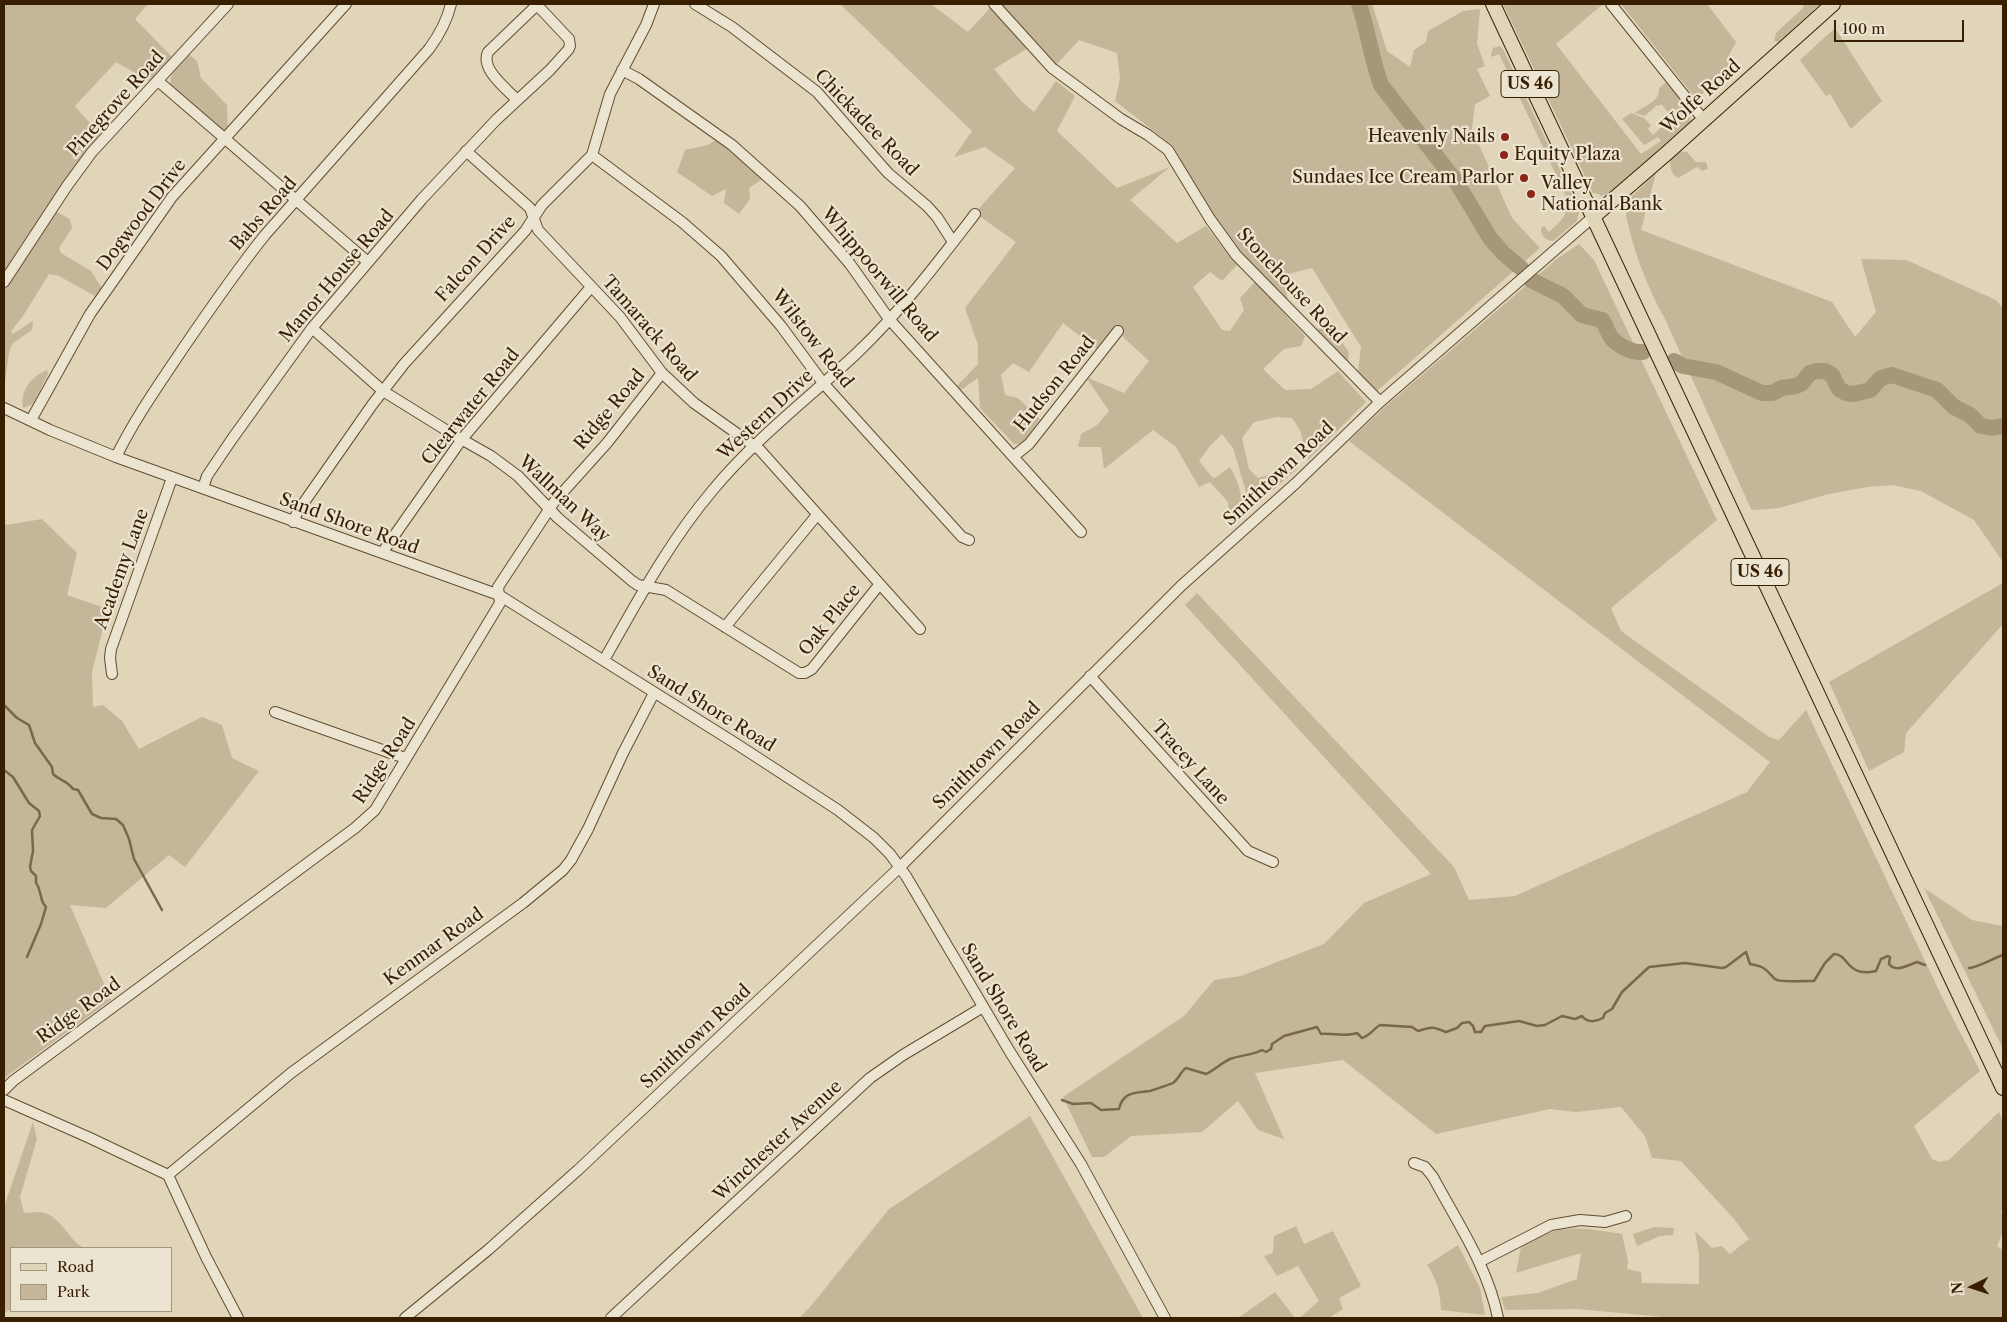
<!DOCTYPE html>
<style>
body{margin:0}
#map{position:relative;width:2007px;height:1322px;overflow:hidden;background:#e0d5b8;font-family:"Libre Caslon Text",serif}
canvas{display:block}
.frame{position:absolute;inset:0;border:5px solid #391f01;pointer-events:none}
.legend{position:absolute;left:10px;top:1247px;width:162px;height:65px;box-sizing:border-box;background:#ebe4d1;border:1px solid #a4957e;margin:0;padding:6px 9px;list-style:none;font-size:15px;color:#391f01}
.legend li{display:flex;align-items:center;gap:10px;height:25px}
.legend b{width:25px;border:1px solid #a4957e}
.north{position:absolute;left:1947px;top:1262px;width:50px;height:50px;-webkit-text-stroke:4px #ebe4d1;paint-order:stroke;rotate:266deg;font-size:14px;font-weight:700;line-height:20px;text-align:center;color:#391f01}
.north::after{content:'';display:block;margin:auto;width:18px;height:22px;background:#391f01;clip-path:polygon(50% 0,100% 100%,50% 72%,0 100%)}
.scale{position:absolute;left:1834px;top:20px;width:130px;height:22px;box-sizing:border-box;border:2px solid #391f01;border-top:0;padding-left:6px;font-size:15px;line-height:18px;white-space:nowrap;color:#391f01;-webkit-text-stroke:4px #ebe4d1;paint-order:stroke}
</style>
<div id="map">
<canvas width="2007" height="1322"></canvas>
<div class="frame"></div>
<ul class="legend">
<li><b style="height:6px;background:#e0d5b8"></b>Road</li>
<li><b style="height:14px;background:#c4b699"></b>Park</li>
</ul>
<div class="north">N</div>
<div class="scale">100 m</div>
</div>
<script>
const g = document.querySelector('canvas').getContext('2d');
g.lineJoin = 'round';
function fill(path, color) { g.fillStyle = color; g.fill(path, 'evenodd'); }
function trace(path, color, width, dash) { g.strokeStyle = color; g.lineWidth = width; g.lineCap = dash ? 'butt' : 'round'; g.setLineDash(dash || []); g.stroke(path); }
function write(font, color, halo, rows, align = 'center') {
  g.font = font + ' "Libre Caslon Text",serif'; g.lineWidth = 4.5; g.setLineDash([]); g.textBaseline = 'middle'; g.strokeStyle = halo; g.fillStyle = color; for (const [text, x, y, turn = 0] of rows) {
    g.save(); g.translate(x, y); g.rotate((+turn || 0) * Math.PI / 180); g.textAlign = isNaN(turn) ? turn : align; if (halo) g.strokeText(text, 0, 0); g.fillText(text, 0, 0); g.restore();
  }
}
const green = new Path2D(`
 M4,4H148L135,19L173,58L151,82L116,62L75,106L101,136L4,274Z
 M840,4H931L968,32L992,6L1028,48L994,69L1021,101L1034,112L1056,81L1075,96L1057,131L1117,188L1170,167L1130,200L1177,243L1206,226L1237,265L1222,281L1210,272L1193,287L1222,330L1230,331L1244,310L1240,298L1255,282L1305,336L1301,346L1284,349L1263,369L1285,390L1311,389L1338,371L1366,402L1308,460L1300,430L1292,418L1277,417L1254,422L1242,438L1249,469L1258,478L1270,474L1289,460L1297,469L1251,509L1233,448L1222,434L1210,446L1199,461L1212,477L1215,478L1230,467C1239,481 1243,500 1244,516L1230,527L1228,502L1210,482L1199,487L1176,447L1153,430L1104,469L1101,447H1078L1081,434L1097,425L1109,411L1086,377L1124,393L1149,361L1123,337L1122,331L1100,351L1063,323L1029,372L1013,363L1001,375L1005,395L1018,398L1040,419L1022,444H1014L980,408L978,378L961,390L957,386L978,364V345L965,308L1016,242L975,213L1015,168L985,147L954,157L972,131Z
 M1000,4H1372L1387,51L1410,67L1414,50L1426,42L1428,31L1463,11L1480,9L1477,44L1485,66L1477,69L1490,96L1475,104L1472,129L1512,218L1540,248L1377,391L1358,372L1361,347L1312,268L1284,275L1288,302L1235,250L1205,205L1173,146L1115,101L1120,78L1117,53L1079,40L1056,65Z
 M1503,4H1603L1556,44L1641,154L1661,141L1658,137L1644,145L1622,119L1631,113L1644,118L1651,125L1648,129L1653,135L1666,123L1663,119L1668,112L1661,104L1659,106L1657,105L1645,116L1635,113C1645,105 1660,102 1659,88L1666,82L1691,112L1690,122L1608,194L1600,196L1599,194L1593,193Z
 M1621,4H1707L1736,42L1729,55L1734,62L1716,76L1717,82L1696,99Z
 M1804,4H1820L1779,42L1774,41L1776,33L1803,8Z
 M1835,28L1882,101L1851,129L1830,94L1826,96L1800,60Z
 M1499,46L1503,49L1579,210L1577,211L1579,212L1577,221L1553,241C1546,241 1540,235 1541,228L1544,226L1549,232C1565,217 1567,217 1566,196L1499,54L1492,57L1491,55L1493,48Z
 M188,53L197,61L201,78L227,105L228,130L225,132L222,131L172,88C166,75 180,63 188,53Z
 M717,139L764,178L749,188L750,199L739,214L724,203L726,189L712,196L677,172L685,150L708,145Z
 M1678,151L1687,152L1696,162H1706L1708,169L1702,171L1697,167L1678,178C1670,173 1670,166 1670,157Z
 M1656,173L1641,230L1832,302L1855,337L1876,312L1861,259L1906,260L1996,300L2003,308V562L1974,520L1921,491L1893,485L1867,487L1829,494L1779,508L1755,510L1751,509L1665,319C1645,283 1631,245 1624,204Z
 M55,211L70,219L72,228L59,248L61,253L91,271L102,288L95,296L59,276L49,274L23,316L11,331L13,334L33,321L32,330L13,343L9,352L4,390V287Z
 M1579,244L1594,260L1717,520L1611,608L1621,631L1769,737L1779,740L1806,710L1944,1001L1980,1071L1914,1126L1932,1159L1939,1162L1949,1160L1999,1112L2003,1122V1209L2001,1211C2006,1223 2003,1234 1997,1246L2003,1250V1318H1674L1577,1309L1505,1310L1501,1297L1538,1293L1577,1279L1581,1253L1516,1273L1521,1247C1533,1240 1546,1232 1560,1230C1580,1226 1602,1231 1622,1234L1628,1261L1627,1269L1641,1272L1642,1283L1699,1284V1255L1695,1231L1712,1248L1722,1246L1730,1254L1749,1239L1734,1219L1681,1161L1652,1158L1645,1136L1621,1107L1576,1112L1550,1109L1436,1134L1343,1060L1255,1073L1284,1139L1258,1130L1238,1101L1202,1132L1131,1136L1104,1157H1092L1063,1097L1184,1016L1214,980L1241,976L1324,944L1364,903L1431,874L1185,605L1197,593L1454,867L1469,900L1515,896L1747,792L1770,762L1349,441L1386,406L1558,258Z
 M1330,326L1349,352L1348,362H1346L1334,351L1316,329Z
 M47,370L48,374L33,404L23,408C20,390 31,377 47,370Z
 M42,519L77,553L67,595L108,609L92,672L93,707L103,705L122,721L139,749L202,717L222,725L232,758L259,771L185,867L169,855L106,908L70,905L111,1000L4,1078V523L7,525Z
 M2003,583V624L1906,733L1904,752L1869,771L1829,682Z
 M1924,888L1972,920L2003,926V1049Z
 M1030,1116L1143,1318H799L811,1306L889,1209Z
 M33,1122L37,1139L20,1197L24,1213C29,1213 35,1212 40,1212C62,1214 69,1244 86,1248H11V1309L4,1313V1207Z
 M1296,1226L1304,1244L1333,1231L1361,1286L1339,1298L1343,1309L1329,1318H1299L1319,1301L1298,1266L1277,1276L1264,1256L1273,1253L1274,1236Z
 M1654,1227L1674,1228L1673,1235L1660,1236L1637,1246L1633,1234Z
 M1458,1245L1480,1288L1485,1315L1441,1310C1440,1292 1437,1279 1427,1265Z
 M1275,1292L1295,1318H1238Z`);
const stream = new Path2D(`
 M4,705L17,718L29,725L35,743L52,767L53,774C60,781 67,780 73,789L78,790L92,814L101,818L116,819L123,825L129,839L134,859L162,910
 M4,770L13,777L29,803L39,811L40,816L32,830L33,851L30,867L31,871L36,876V883C42,890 39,901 46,907L41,924L27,957
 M1969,968C1977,968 1994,958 2003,955
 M1062,1100L1073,1104L1091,1103L1101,1110L1119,1109C1123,1091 1136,1093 1150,1091C1153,1090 1171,1084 1173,1083C1179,1079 1180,1072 1186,1068L1206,1074C1215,1070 1221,1063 1230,1059C1241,1055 1253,1055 1262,1050L1266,1052L1271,1049L1272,1044L1284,1036L1317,1027L1321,1034C1333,1033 1346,1037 1357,1033L1362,1038C1371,1035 1373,1029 1380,1025L1412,1027L1418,1031C1432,1027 1431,1026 1446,1032L1457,1028L1462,1023L1469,1022L1473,1026L1475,1032H1481L1485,1026L1519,1021L1537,1026L1545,1025L1562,1016L1575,1019L1582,1016C1587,1023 1596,1022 1603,1018L1605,1013L1612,1009L1622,992L1649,967L1685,963L1722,968L1726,967L1746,952L1750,964C1761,966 1764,967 1771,975C1775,978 1772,978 1777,980C1780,982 1809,981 1814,981L1825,963L1834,954C1849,954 1846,978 1876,971L1881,959L1888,956L1890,957L1889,964C1896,973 1908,965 1917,962L1925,965`);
const river = new Path2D(`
 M1359,4C1368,30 1371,58 1381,85L1457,183L1490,238L1503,253L1522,269
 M1531,280L1563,296L1582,315L1602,320C1606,325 1607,332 1611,337C1617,346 1633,353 1643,352
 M1674,361L1683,366L1716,372L1762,393H1772L1782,388L1796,386L1802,383L1810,373L1817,371H1825L1832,375L1839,389L1846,393L1854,394L1870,390L1881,378L1892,375L1937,390L1954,407L1970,415L1981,426L1992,428L2003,426`);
const minor = new Path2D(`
 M695,4L732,27L817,92L888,173L927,206L937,217L953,242
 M994,4L1052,68L1121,119L1148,135L1168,150L1210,219L1236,255L1380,402
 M1611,4L1703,119
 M622,70L639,79L732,145L800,206L850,264L889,319L1081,532
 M158,81L368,262
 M516,99C506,88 480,69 488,52L538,4
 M466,151L530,208L538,230L620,317L662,373L694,403L760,450L920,629
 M592,155L682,222L721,256L781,326L823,383L962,537L969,540
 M4,282L67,186L92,152L228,4
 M312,328L383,391L454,435L491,456L518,476L558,518L632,581L638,585L666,590L799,673H805L812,669L879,585
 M4,408L50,430L116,457L499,595L735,743L838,810L874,838L890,854L906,876L1010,1052L1081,1164L1165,1318
 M31,420L90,314L172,197L346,4
 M1014,456L1029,444L1118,331
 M116,457C135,418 160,383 184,347C210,309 236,271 265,235L429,49C440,34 447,21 451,4
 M203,488L207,476L232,439L312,328L422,199L496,120L550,70L568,50L570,46L569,39L537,5
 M293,522L298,511L372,405L404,364L525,231L542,205L592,155L610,94L646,25L654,4
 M382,553L462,439L591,287
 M725,627L817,515
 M604,660C637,602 669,542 712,491C755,439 809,398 857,353C901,311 938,262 975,214
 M112,674L110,658L111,649L172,478
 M1090,676L1248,851L1273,862
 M275,712L405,758
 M4,1090L13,1081L355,828L375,810L500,603L498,587L554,502L607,443L662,373
 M4,1100L90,1138L168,1175L206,1257L238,1318
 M1414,1163L1425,1167L1433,1177C1457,1222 1488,1267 1498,1318
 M168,1175L291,1073L523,903L563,870L571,860L588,829L623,753L654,693
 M1479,1262L1551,1225L1580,1220L1605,1222L1626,1216
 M405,1318L488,1250L578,1170L900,867L1182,585L1296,483L1380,402L1593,217
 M611,1318L870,1078L903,1055L983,1007`);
const major = new Path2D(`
 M1493,4L2003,1088
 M1593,217L1667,153L1833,4`);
const markers = [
 [1505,137,5,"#8f2418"],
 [1504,155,5,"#8f2418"],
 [1524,178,5,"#8f2418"],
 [1531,194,5,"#8f2418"]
];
const shields = [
 [1530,84,58],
 [1760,572,58]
];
const shieldNames = [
 ["US 46",1530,84],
 ["US 46",1760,572]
];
const streetNames = [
 ["Wolfe Road",1701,97,-42],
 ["Pinegrove Road",116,104,-48],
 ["Chickadee Road",866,123,46],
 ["Babs Road",264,214,-49],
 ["Dogwood Drive",142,215,-53],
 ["Falcon Drive",476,259,-48],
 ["Whippoorwill Road",879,275,50],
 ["Manor House Road",337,276,-50],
 ["Stonehouse Road",1291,286,47],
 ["Tamarack Road",649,329,49],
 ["Wilstow Road",812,339,52],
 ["Hudson Road",1055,384,-51],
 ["Clearwater Road",471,407,-51],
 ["Ridge Road",610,410,-50],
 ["Western Drive",766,415,-43],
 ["Smithtown Road",1279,474,-43],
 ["Wallman Way",564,499,43],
 ["Sand Shore Road",349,524,20],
 ["Academy Lane",122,569,-70],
 ["Oak Place",830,620,-51],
 ["Sand Shore Road",711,709,32],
 ["Smithtown Road",987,756,-45],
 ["Ridge Road",385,761,-57],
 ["Tracey Lane",1190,763,48],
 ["Kenmar Road",434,947,-36],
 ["Sand Shore Road",1003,1008,59],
 ["Ridge Road",79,1011,-36],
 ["Smithtown Road",696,1037,-43],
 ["Winchester Avenue",778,1141,-43]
];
const poiNames = [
 ["Heavenly Nails",1495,137],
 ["Equity Plaza",1514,155,"left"],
 ["Sundaes Ice Cream Parlor",1514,178],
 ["Valley",1541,184,"left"],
 ["National Bank",1541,205,"left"]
];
fill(green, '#c4b699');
trace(stream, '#7b674a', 2.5);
trace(river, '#a7977a', 16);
trace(minor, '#634c2f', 12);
trace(major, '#391f01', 16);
trace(minor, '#ebe4d1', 10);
trace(major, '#e0d5b8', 14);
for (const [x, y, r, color] of markers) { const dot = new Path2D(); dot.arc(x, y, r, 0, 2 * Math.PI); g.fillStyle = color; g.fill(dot); trace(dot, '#ebe4d1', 2); }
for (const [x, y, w] of shields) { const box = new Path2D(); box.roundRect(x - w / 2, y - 13.5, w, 27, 4); g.fillStyle = '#ebe4d1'; g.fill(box); trace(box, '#391f01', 1); }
write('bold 16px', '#391f01', null, shieldNames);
write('18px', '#391f01', '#ebe4d1', streetNames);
write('18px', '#391f01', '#ebe4d1', poiNames, 'right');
</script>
